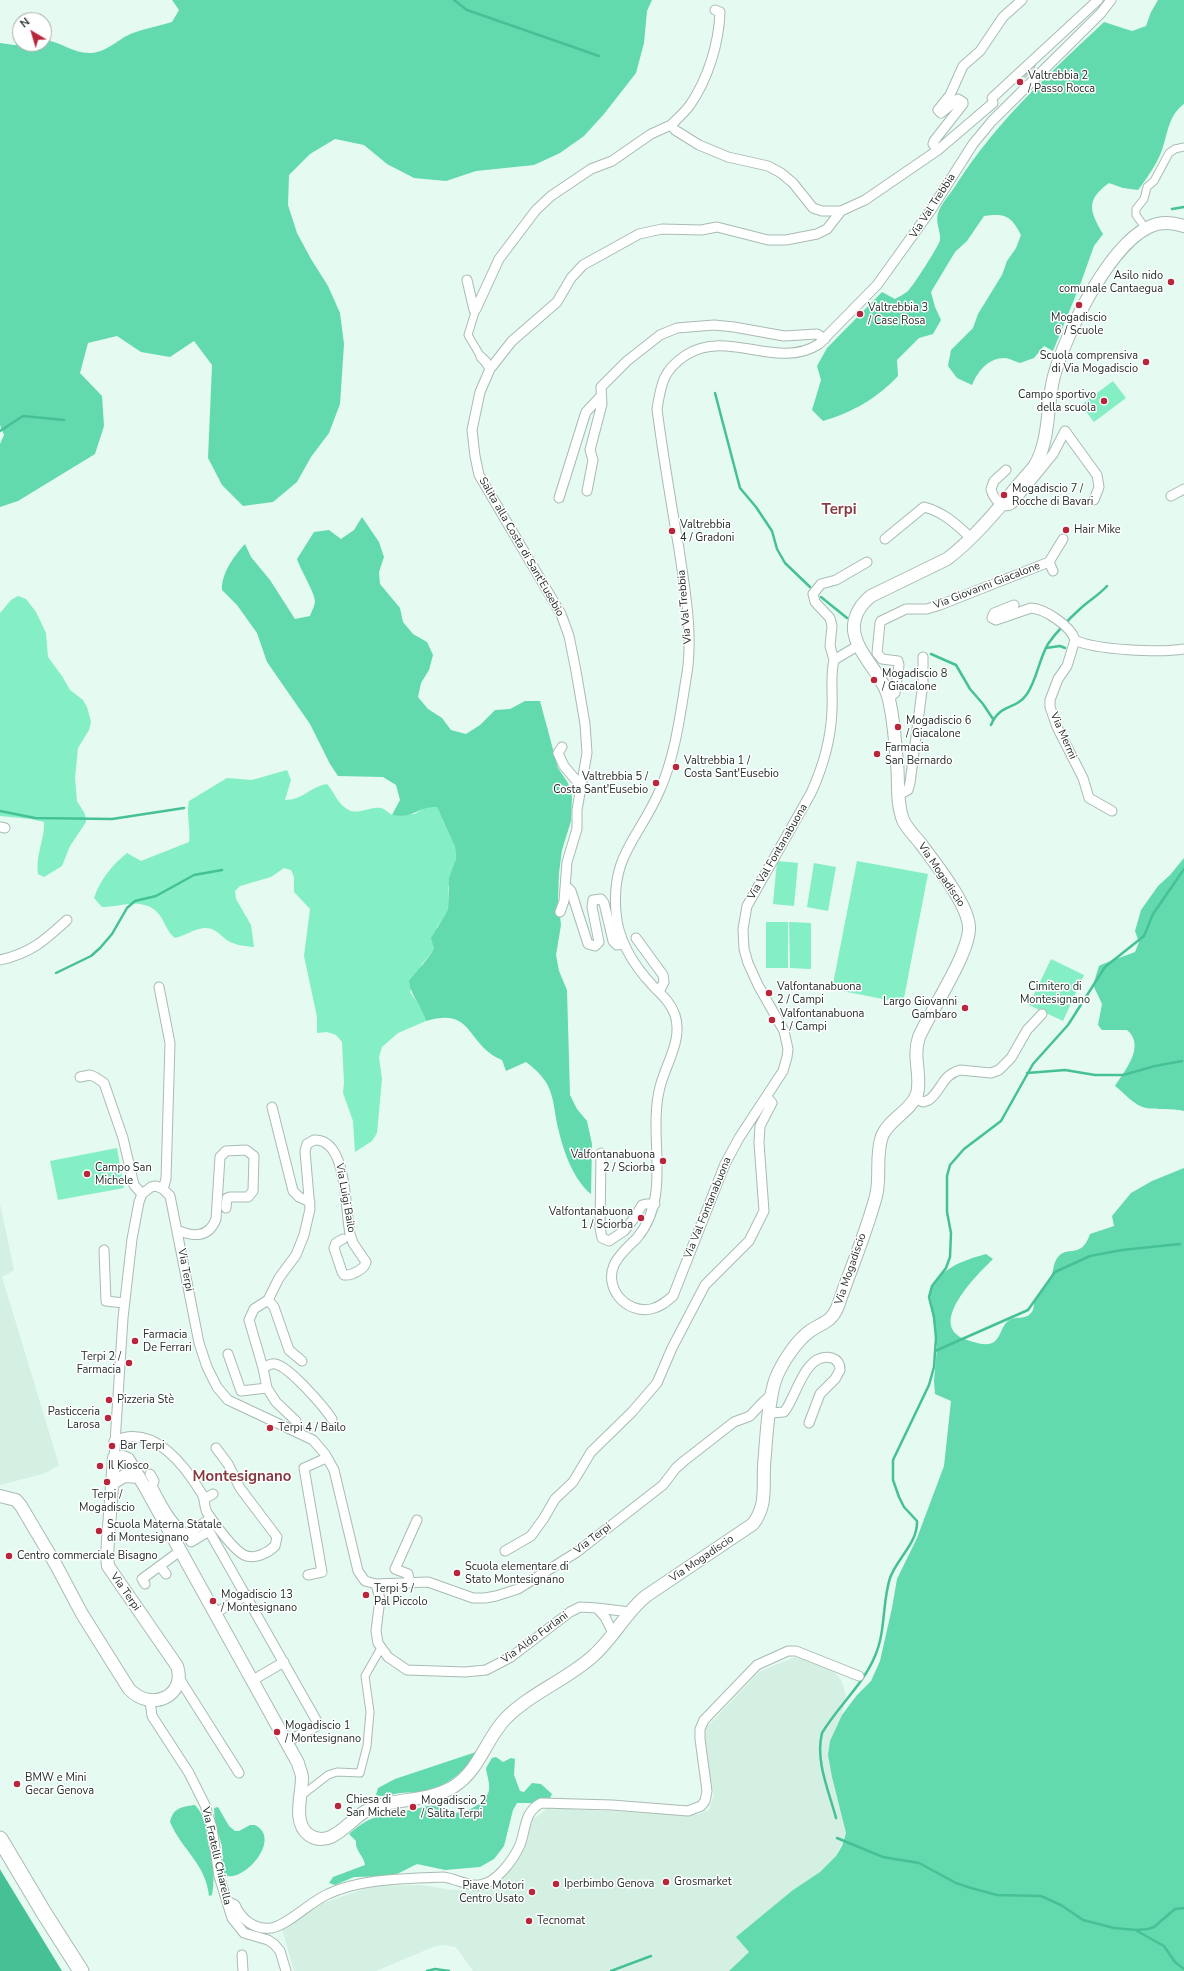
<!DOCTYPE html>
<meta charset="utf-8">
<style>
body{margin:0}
#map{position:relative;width:1184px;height:1971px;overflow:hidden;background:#e5faf0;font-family:"Nunito Sans",sans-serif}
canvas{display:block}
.north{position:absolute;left:12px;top:12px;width:40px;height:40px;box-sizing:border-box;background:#fff;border:1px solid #a8abaa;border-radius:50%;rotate:322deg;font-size:11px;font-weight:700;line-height:16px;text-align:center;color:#252d2a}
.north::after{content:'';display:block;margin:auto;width:14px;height:18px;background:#b8263c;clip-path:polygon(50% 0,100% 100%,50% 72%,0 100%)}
</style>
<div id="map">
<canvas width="1184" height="1971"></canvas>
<div class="north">N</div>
</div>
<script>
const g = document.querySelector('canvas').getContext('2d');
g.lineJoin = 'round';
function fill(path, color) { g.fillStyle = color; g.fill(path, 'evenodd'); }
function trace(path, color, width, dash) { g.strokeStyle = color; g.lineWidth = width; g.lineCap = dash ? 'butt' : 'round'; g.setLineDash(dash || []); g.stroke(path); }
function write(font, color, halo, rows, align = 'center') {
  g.font = font + ' "Nunito Sans",sans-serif'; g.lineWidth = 3; g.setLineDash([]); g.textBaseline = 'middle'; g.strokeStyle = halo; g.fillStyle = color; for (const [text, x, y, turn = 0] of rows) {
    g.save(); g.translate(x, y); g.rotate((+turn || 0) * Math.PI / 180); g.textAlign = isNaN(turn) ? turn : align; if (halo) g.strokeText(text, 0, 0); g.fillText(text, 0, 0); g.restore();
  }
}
const built = new Path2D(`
 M0,1204L14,1270L2,1277L59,1465L46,1473L0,1485Z
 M795,1657L815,1661L829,1667L840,1678L843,1685L846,1696L842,1715L835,1729L832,1777L846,1833L836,1856L820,1872L793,1890L737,1938L749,1952L729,1971H473L456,1947L442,1945L433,1947L376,1971H294L282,1929L315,1906L372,1886L421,1885L452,1890L481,1891L507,1871L525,1848L530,1827L534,1819L548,1808L683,1815L699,1814L709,1810L714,1794L706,1759L705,1729L759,1672Z`);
const green = new Path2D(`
 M1113,381L1126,398L1094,422L1081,405Z
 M18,596L26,599L36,612L46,633L48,657L62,676L70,690L83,700L87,707L91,722L89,730L78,748L75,778L77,801L85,814L86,822L70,846L62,866L44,877L38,874C35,855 45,839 44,822L31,819L0,816V613L11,600Z
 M287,770L291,780L285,800C304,800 307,788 327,784C334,792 338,804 347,809C357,816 370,806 381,808C385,809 389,813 392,815L415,814L425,807H437L455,847L456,859L448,888V911L437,927L434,948L429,956L422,964L410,992L423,1011L426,1021L398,1033L382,1047L379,1057L382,1079L377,1133L372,1141L355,1152L353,1121L343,1093L344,1083L342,1042L336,1035L327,1032L317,1033V1017L304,956L310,909L294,892V877L291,870L284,868L271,877L240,886L235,891L236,899L251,925L254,947C247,946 239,946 233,943C221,939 218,927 204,928C194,929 184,936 175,938C165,930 165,920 157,912C142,897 120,907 102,907L94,898C100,880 112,865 127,853L141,861L189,842C191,828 186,815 189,801L227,778L252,780Z
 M777,861L798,863L794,906L773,904Z
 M857,861L928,874L903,1003L832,989Z
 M814,863L836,867L828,911L807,907Z
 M766,922H788V968H766Z
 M789,922L811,923V969L790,968Z
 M1051,959L1084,975L1063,1021L1029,1005Z
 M117,1148L124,1188L58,1200L50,1161Z`);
const forest = new Path2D(`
 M172,0H652L647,11L644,43L636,73L604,114L584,136L560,153L534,165L476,171L446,181L414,178L387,164L364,145L335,139L310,154L289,175L288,205L297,233L311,259L328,286L340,313L344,344L340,404L329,433L311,457L297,482L273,502L243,506L222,485L208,458L212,365L194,341L170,357L141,352L117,336L88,343L80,373L102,396L104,426L95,454L18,501L0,507V444L4,435L0,425V43L14,45L44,44V40C60,41 74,54 91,53C108,52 119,38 133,33C146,28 159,26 172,22L179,10Z
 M1158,0H1184V104C1168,116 1168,133 1162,150C1157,164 1147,178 1138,190L1123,188L1109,183C1086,200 1089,210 1103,234L1094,246L1080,285L1053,351L1044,346L1034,358L1020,363C1016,362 1009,358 1005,358C988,358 978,371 972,385L957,378L948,366L951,350L973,328L978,314L1002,275L1007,261L1016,248L1021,235C1011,216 1006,213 984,216L967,241L955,252L931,292L935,307L941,320L933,334L919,338L897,360L898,376C876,399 853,412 823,421L812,410L821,380L817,366L827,348L882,292L895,299C899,297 904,294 908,291C913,286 939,246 940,240C941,231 935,223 938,213C941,204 950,194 956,185C995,123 1051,72 1104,22L1132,31L1146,26L1151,12Z
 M362,517L379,542L384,557L379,572L380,584L400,608L403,622L413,634L427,642L433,655L429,670L421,683L418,697L428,709L442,718L451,730L466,734L480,725L495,710L510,709L525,701H540L558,768L568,783L572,797L571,821L562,850L559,873L558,898L561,925L556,955L559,971L567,990L570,1095L577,1109L587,1121L592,1144L591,1194C574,1180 564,1153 559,1132C551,1100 557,1085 526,1062L506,1071L502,1060C466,1045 474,1006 426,1021C422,1006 411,997 409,981C417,970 428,960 434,948L431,938L448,910L449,878L456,859L455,847L437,807C417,806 415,819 392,815L400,800L396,785L383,777L338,776L330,764L310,724L267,662L257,633L237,605L222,590C221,574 234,556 245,544L251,557L270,580L295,619L310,616C311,612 315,606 315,601C314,591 301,571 297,559L314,532L329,530L341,539L354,530Z
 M1184,858V1111C1171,1108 1158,1110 1146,1108C1135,1106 1124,1093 1115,1086C1125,1070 1146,1046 1127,1030H1102L1098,1025L1102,1004L1094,987V982L1099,966L1103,964L1135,952L1139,942L1135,931L1141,910L1158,886L1170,875Z
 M1184,1168V1971H729L749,1952L736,1937L793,1890L820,1872L836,1856L842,1846L846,1833L832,1777L828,1755L830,1741L842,1715L857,1695L871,1681L880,1661L892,1608L897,1579L917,1538L944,1466L951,1401L935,1394L934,1381L937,1348L930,1295C934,1270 964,1260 986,1254L993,1259C978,1274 924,1326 967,1340C974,1342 986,1347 994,1342C1001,1337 1001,1326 1009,1320C1016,1316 1025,1320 1031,1313C1035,1309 1033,1303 1035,1299C1040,1291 1046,1284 1051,1276C1054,1270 1053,1263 1058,1257C1067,1245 1081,1260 1090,1234L1114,1226L1112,1216L1131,1193L1152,1181Z
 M476,1752C468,1770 446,1786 428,1791C419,1793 410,1792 400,1793C392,1794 384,1798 376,1795L378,1788L395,1779Z
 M496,1757L503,1762L511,1758L515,1759L514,1775L520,1791L524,1792L532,1783L541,1784L552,1794L550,1798L532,1803H517L513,1810L504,1846L494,1859L480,1867L445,1870L417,1864L393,1876L354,1877L335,1885L329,1883L333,1877L365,1865C364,1856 355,1851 356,1841L349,1834C376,1809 396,1815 427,1806C440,1804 438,1810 447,1812C461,1816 486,1805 489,1790C490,1783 487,1776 486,1768L492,1758Z
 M195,1805C205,1816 207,1829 208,1843C209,1848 211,1853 212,1858C214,1871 214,1884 212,1895L209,1896C206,1864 182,1850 170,1822C173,1808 181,1807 195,1805Z
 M218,1807L229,1826L235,1831H239L250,1825H255C283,1839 243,1884 225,1875L223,1872L222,1846L215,1824L214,1808Z`);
const water = new Path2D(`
 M0,1869L1,1871L62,1971H0Z`);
const stream = new Path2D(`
 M454,0L467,10L599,56
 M1172,209L1184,207
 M715,393L740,488L756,507L772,531L777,549L785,563L810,587
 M0,431L23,416L64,420
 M821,597L847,618
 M1046,648L1060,646L1065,648
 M931,654L956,665L970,689L983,704L993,719
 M991,725C1000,703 1015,711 1027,694C1037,679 1039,659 1048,644C1057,631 1070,618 1081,608C1090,600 1100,594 1107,586
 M0,811L35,818L112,819L184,808
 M56,973L91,956L100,948L112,934L127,908L135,901L156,896L194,875L222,870
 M1027,1073L1065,1070L1095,1075H1123L1155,1066L1182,1061
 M935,1351L1028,1310L1055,1272L1090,1256L1122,1250L1180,1244
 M836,1818C829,1791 815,1761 822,1733C838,1706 863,1685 875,1656C886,1631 882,1603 890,1578C897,1558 918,1543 917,1521L904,1507L899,1497L893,1480V1460L929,1385L934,1367L936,1338L934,1317L929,1297L932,1286L946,1268L950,1257L951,1233L947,1212V1176L950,1165L964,1149L1001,1121L1033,1064L1068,1025L1105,967L1144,936L1153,914L1184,869
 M837,1838L883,1857L919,1863L956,1883L971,1888L997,1895L1041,1896L1061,1905L1083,1920L1114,1928L1136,1930L1148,1929L1154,1927L1175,1909L1184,1908
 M1137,1931L1164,1946L1175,1962L1184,1969
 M427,1971L435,1969L449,1971
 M611,1971L651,1956`);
const minorTunnel = new Path2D(`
 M1022,75L1030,68L1035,69`);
const pedestrian = new Path2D(`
 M1146,229L1136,215V209L1144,199L1147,187L1154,181L1169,153L1175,149L1184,147
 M476,309L468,335L481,357
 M301,1796L328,1775L337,1772L360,1773L367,1746L370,1712L365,1676L381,1648`);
const minor = new Path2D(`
 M992,98L1098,0
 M671,125C677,119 685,112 690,105C708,79 719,43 720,12L715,10
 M938,150L933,144L934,141L963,104V102L958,99L941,113L938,110L950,95L963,66L980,51L1003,17L1022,0
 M467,280L474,310L476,309L499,259L536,210L551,196L591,169L612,161L651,134L671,125L675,130L699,145L728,157L768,166L781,173L793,183L813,208L822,211H841
 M481,357L486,362L490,369
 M1006,470L994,481L991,489C993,498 1003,510 1012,504L1053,454L1065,431L1097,475L1099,487L1094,500
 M587,491L593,460L590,450L602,404L601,387L627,361L660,335L677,328L714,325L734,327L784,336L817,334L825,339
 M1171,496L1184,489
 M559,498L584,418L586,412L600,397
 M885,539L924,507C944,512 957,525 971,538
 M1049,562L1063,539
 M1014,605L994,613L992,618L996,620L1031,608C1045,609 1071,626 1075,640
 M1075,640L1067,666L1058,679L1050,700V707L1057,727L1083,778L1089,798L1112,811
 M1075,640C1094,650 1162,653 1184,649
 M859,645L834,660C830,676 833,693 832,710C831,738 823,767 811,793L747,906L743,929L744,949L748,963L758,985L784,1031L788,1049L787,1057L783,1071L739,1138L725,1164L673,1296C666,1302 660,1307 651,1309C626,1314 604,1288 614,1265C619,1254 629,1246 637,1238C673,1195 647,1137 660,1087C666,1063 683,1040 675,1015C671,1003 662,995 654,987C634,966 618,942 616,912C611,855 639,838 659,792C675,757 680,716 686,679C694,637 685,590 679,549C671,502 663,456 657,409C661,384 663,370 686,355C728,328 777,371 819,344L877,285L931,210L973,144L992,121L1101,13L1111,0
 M834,660L830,646L832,626L830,618L815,602L813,594L821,584L836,580L867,562
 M889,698L895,693L899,665L898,661L882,659L877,653L880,623L881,621L906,609H927L940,605L1049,562L1053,571
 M562,747L558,753L564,766L581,786
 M898,795L908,790L910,783L923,683V657
 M0,827L5,828
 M566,886L571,891L588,944L595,946L599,942L592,907L593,900L601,899L604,903L613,941L617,945L623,944
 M560,912L564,901L567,862L577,829V810L587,753L585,724L576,671L569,636L561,614L479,475L475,456L472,430L480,392L490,369L512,341L557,302L571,278L583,265L639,234L662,229L701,230L717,227L768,240H786L817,234L827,229L841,211L865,200L938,150L993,103
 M636,938L663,975L664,982L659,992
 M0,960C31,953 44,941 67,920
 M159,987L170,1043L166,1179L163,1189
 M80,1077L90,1075L95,1077L104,1083L123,1138L134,1185L142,1194
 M915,1098L923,1102L929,1100C942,1090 942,1075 960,1070L991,1073L999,1070L1011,1058L1027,1030L1042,1014
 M272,1107L293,1191L299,1197L310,1202
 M601,1153L600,1228L602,1238L609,1241L624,1231L635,1217L642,1205L646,1204H655
 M177,1230C193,1237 209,1238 216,1219L220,1157L226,1151L246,1150L254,1156L253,1191L248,1197H230L227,1198L226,1208
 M104,1250L106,1301L124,1303
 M268,1300L274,1307L289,1350L302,1361
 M228,1354L241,1391L267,1388
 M263,1368C267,1366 271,1363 275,1364C289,1366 324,1407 332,1419
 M770,1413L784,1412C796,1399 804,1351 832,1358C838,1360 840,1365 840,1370L835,1379L820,1394L809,1423
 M300,1433L296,1421L276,1402L267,1388L263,1368L249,1320L254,1309L268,1300L279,1278L296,1255L304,1235L310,1209L305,1151L307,1144L314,1140C348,1138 345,1211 350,1234L353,1243L366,1262C365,1269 351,1276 344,1275L342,1272L334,1248L336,1243L343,1239
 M114,1441C153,1423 184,1464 202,1494C206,1500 203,1507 208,1514C215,1524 234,1550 244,1555C254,1560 268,1553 275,1546L277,1537L240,1488L228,1464L216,1448
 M114,1458L123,1318L132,1239L139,1202L142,1194L151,1187L156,1186L163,1189L170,1196L199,1343L207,1367L217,1387L228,1400L313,1440L325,1454L334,1470L358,1571L365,1581L376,1584L428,1582L473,1598H485L496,1596L518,1589L577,1552L663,1485L676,1468L684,1461L734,1422L750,1416L763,1402L772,1394
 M150,1474L154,1481L152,1486C161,1503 169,1520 184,1533H189L211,1518
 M204,1499L213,1494
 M191,1542L209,1531L319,1725L286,1742
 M505,1551L531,1536L544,1518L555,1499L573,1482L591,1452L632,1412L657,1383L672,1348L705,1285L749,1241L764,1211L759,1143L760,1126L772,1103L767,1097
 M160,1566L166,1574
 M308,1575L322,1572L304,1468L324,1459H328
 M410,1583L408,1574L395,1569L417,1520
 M145,1584L142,1579L180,1551
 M376,1584L380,1599L376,1631L378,1643L388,1657L407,1670L465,1672L486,1670L511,1657L570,1612L580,1607L597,1608L605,1617L613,1633
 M597,1608L630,1612
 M215,1613L247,1595
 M179,1678L239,1773
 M253,1680L284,1662
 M150,1701L152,1716L189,1773L205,1805L212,1828L219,1876L232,1918L244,1933L268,1940L274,1944L280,1951L286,1971
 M227,1901L235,1905C241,1919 254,1930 271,1928C287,1926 311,1901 328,1894C363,1878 405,1879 443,1877C455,1878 469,1887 479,1885C496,1884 513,1860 520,1845C526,1829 524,1812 541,1803L612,1805L688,1811L701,1806L705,1801L707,1791L700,1739V1729L704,1720L757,1665L788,1651H796L859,1676
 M242,1955L243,1971`);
const tertiary = new Path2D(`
 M113,1483L124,1476L139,1477
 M0,1496L16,1500L21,1506L56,1565L82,1614L129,1689C152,1713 187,1695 177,1666L108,1566L107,1555L114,1458L123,1457L128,1459L145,1487L298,1763C299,1768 302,1773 302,1778C302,1795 292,1823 309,1835C331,1850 350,1819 366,1811C393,1797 426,1803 453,1787C480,1770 485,1740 506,1718C531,1693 566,1680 592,1657C613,1639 625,1613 646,1596L753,1524C767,1506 763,1487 764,1466C766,1443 768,1398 776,1378C782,1363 796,1341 810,1331C823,1322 831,1323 838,1306C850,1270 866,1234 876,1196C881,1177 875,1156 882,1136C889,1119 911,1111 917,1094C922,1077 912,1057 919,1037C931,1010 970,953 969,927C968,904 935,863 921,844C915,836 907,829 903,820C896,802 899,781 897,763C895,742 894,720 889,700C884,675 856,654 854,630C853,616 861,604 871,596L947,559C980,534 1006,498 1034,467C1051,439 1046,406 1054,376C1065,335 1113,235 1157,224C1166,222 1175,223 1184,226`);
const primary = new Path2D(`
 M0,1839L44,1913L81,1971`);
const markers = [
 [1020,82,4,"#b8263c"],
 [1171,282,4,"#b8263c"],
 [1079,305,4,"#b8263c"],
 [860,314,4,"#b8263c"],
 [1146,362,4,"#b8263c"],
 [1104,401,4,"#b8263c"],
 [1004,495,4,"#b8263c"],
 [1066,530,4,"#b8263c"],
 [672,531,4,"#b8263c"],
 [874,680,4,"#b8263c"],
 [898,727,4,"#b8263c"],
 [877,754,4,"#b8263c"],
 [676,767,4,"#b8263c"],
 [656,783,4,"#b8263c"],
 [769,993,4,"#b8263c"],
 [965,1008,4,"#b8263c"],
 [772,1020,4,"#b8263c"],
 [663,1161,4,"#b8263c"],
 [87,1174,4,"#b8263c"],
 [641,1218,4,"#b8263c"],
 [135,1341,4,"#b8263c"],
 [129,1363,4,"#b8263c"],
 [109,1400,4,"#b8263c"],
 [108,1418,4,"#b8263c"],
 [270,1428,4,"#b8263c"],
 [112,1446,4,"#b8263c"],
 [100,1466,4,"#b8263c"],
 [107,1482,4,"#b8263c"],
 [99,1531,4,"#b8263c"],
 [9,1556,4,"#b8263c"],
 [457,1573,4,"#b8263c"],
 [366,1595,4,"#b8263c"],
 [213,1601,4,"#b8263c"],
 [277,1732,4,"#b8263c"],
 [17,1784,4,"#b8263c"],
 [338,1806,4,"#b8263c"],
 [413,1807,4,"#b8263c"],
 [666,1882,4,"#b8263c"],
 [556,1884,4,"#b8263c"],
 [532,1892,4,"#b8263c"],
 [529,1921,4,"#b8263c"]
];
const poiNames = [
 ["Valtrebbia 2",1028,76],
 ["/ Passo Rocca",1028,89],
 ["Asilo nido",1163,276,"right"],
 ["comunale Cantaegua",1163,289,"right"],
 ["Valtrebbia 3",868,308],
 ["/ Case Rosa",868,321],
 ["Mogadiscio",1079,318,"center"],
 ["6 / Scuole",1079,331,"center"],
 ["Scuola comprensiva",1138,356,"right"],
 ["di Via Mogadiscio",1138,369,"right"],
 ["Campo sportivo",1096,395,"right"],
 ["della scuola",1096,408,"right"],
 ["Mogadiscio 7 /",1012,489],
 ["Rocche di Bavari",1012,502],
 ["Valtrebbia",680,525],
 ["4 / Gradoni",680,538],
 ["Hair Mike",1074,530],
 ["Mogadiscio 8",882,674],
 ["/ Giacalone",882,687],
 ["Mogadiscio 6",906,721],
 ["/ Giacalone",906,734],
 ["Farmacia",885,748],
 ["San Bernardo",885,761],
 ["Valtrebbia 1 /",684,761],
 ["Costa Sant'Eusebio",684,774],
 ["Valtrebbia 5 /",648,777,"right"],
 ["Costa Sant'Eusebio",648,790,"right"],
 ["Valfontanabuona",777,987],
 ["2 / Campi",777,1000],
 ["Largo Giovanni",957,1002,"right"],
 ["Gambaro",957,1015,"right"],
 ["Valfontanabuona",780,1014],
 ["1 / Campi",780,1027],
 ["Valfontanabuona",655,1155,"right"],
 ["2 / Sciorba",655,1168,"right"],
 ["Campo San",95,1168],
 ["Michele",95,1181],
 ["Valfontanabuona",633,1212,"right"],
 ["1 / Sciorba",633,1225,"right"],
 ["Farmacia",143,1335],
 ["De Ferrari",143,1348],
 ["Terpi 2 /",121,1357,"right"],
 ["Farmacia",121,1370,"right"],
 ["Pizzeria Stè",117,1400],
 ["Pasticceria",100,1412,"right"],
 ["Larosa",100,1425,"right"],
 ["Terpi 4 / Bailo",278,1428],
 ["Bar Terpi",120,1446],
 ["Il Kiosco",108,1466],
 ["Terpi /",107,1495,"center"],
 ["Mogadiscio",107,1508,"center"],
 ["Scuola Materna Statale",107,1525],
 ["di Montesignano",107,1538],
 ["Centro commerciale Bisagno",17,1556],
 ["Scuola elementare di",465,1567],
 ["Stato Montesignano",465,1580],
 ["Terpi 5 /",374,1589],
 ["Pal Piccolo",374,1602],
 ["Mogadiscio 13",221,1595],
 ["/ Montesignano",221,1608],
 ["Mogadiscio 1",285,1726],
 ["/ Montesignano",285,1739],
 ["BMW e Mini",25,1778],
 ["Gecar Genova",25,1791],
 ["Chiesa di",346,1800],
 ["San Michele",346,1813],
 ["Mogadiscio 2",421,1801],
 ["/ Salita Terpi",421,1814],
 ["Grosmarket",674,1882],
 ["Iperbimbo Genova",564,1884],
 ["Piave Motori",524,1886,"right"],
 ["Centro Usato",524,1899,"right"],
 ["Tecnomat",537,1921]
];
const streetNames = [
 ["Via Val Trebbia",933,206,-57],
 ["Salita alla Costa di Sant'Eusebio",521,547,60],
 ["Via Giovanni Giacalone",987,586,-21],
 ["Via Val Trebbia",685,607,-95],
 ["Via Mermi",1063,736,66],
 ["Via Val Fontanabuona",778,852,-60],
 ["Via Mogadiscio",941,875,56],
 ["Via Luigi Bailo",345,1198,80],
 ["Via Val Fontanabuona",708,1208,-68],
 ["Via Mogadiscio",851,1269,-71],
 ["Via Terpi",185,1270,79],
 ["Via Terpi",593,1539,-37],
 ["Via Mogadiscio",702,1559,-34],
 ["Via Terpi",125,1592,55],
 ["Via Aldo Furlani",535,1638,-36],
 ["Via Fratelli Chiarella",216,1856,77]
];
const parkNames = [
 ["Cimitero di",1055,987],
 ["Montesignano",1055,1000]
];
const districtNames = [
 ["Terpi",839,510],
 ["Montesignano",242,1477]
];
fill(built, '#d3f0e3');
fill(green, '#84eec4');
fill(forest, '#62daad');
fill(water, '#46c196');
trace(stream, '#46c196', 2.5);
trace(minorTunnel, '#bfd1c8', 9, [9, 4.5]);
trace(pedestrian, '#a8bcb2', 9);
trace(minor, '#a8bcb2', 11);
trace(tertiary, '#a8bcb2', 14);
trace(primary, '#a8bcb2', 17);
trace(pedestrian, '#fff', 7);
trace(minor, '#fff', 9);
trace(tertiary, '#fff', 12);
trace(primary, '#fff', 15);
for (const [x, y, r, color] of markers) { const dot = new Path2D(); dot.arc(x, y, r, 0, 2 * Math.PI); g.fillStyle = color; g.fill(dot); trace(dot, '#fff', 1.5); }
write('11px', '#252d2a', '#fff', poiNames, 'left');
write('11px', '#252d2a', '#fff', streetNames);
write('11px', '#1a2e26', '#fff', parkNames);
write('bold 15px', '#853c40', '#fff', districtNames);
</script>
